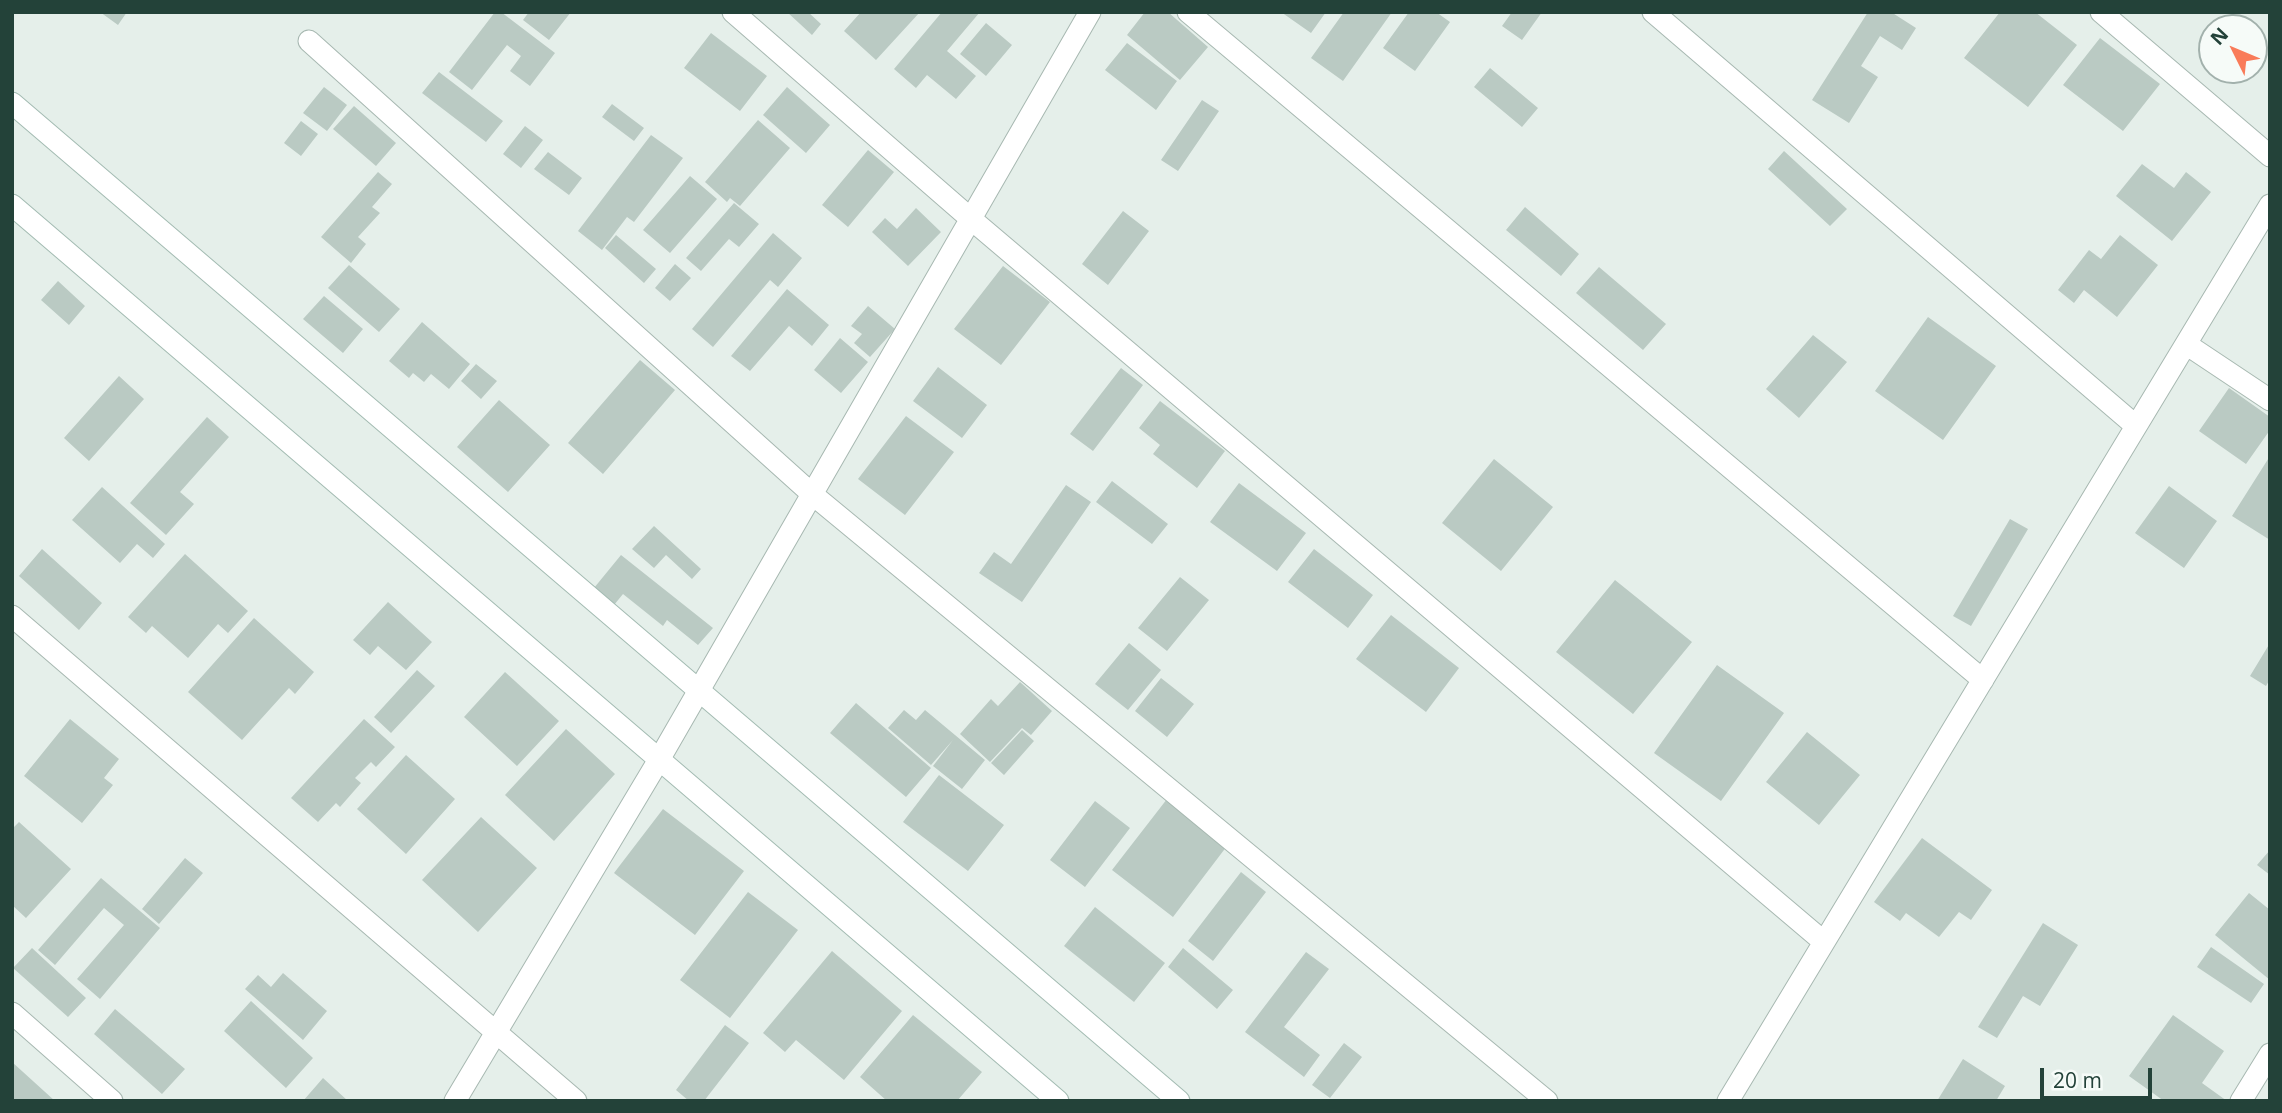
<!DOCTYPE html>
<style>
body{margin:0}
#map{position:relative;width:2282px;height:1113px;overflow:hidden;background:#e5efea;font-family:"Open Sans",sans-serif}
canvas{display:block}
.frame{position:absolute;inset:0;border:14px solid #234239;pointer-events:none}
.north{position:absolute;left:2198px;top:14px;width:70px;height:70px;box-sizing:border-box;background:#f6fbf8;border:2px solid #a2b1ac;border-radius:50%;rotate:313deg;font-size:19px;font-weight:700;line-height:28px;text-align:center;color:#234239}
.north::after{content:'';display:block;margin:auto;width:24px;height:32px;background:#f97b59;clip-path:polygon(50% 0,100% 100%,50% 72%,0 100%)}
.scale{position:absolute;left:2040px;top:1068px;width:112px;height:32px;box-sizing:border-box;border:4px solid #234239;border-top:0;padding-left:9px;font-size:21px;line-height:24px;white-space:nowrap;color:#234239;-webkit-text-stroke:5px #f6fbf8;paint-order:stroke}
</style>
<div id="map">
<canvas width="2282" height="1113"></canvas>
<div class="frame"></div>
<div class="north">N</div>
<div class="scale">20 m</div>
</div>
<script>
const g = document.querySelector('canvas').getContext('2d');
g.lineJoin = 'round';
function fill(path, color) { g.fillStyle = color; g.fill(path, 'evenodd'); }
function trace(path, color, width, dash) { g.strokeStyle = color; g.lineWidth = width; g.lineCap = dash ? 'butt' : 'round'; g.setLineDash(dash || []); g.stroke(path); }
const building = new Path2D(`
 M100,12H127L118,25Z
 M495,12H501L555,53L530,86L510,71L521,56L507,45L472,90L449,72Z
 M529,12H571L549,40L523,20Z
 M787,12H808L821,24L812,35Z
 M861,12H920L876,60L844,31Z
 M942,12H980L947,51L976,76L956,99L927,75L916,88L894,69Z
 M1145,12H1168L1208,47L1180,80L1127,35Z
 M1281,12H1326L1311,33Z
 M1344,12H1392L1343,81L1311,58Z
 M1409,12H1436L1450,22L1415,71L1383,48Z
 M1512,12H1542L1522,40L1502,26Z
 M1868,12H1891L1916,28L1902,50L1880,36L1861,66L1878,77L1849,123L1812,100Z
 M2000,12H2035L2077,45L2028,107L1964,58Z
 M986,23L1012,45L986,76L960,54Z
 M711,33L767,76L740,111L684,68Z
 M2100,38L2160,84L2123,131L2063,85Z
 M1127,43L1177,81L1156,110L1105,70Z
 M1490,68L1538,108L1522,127L1474,87Z
 M439,72L503,121L486,142L422,93Z
 M324,87L347,105L327,131L303,113Z
 M787,87L830,125L806,153L763,115Z
 M1202,100L1219,111L1178,171L1161,160Z
 M612,104L644,128L634,141L602,117Z
 M354,106L396,143L376,166L333,129Z
 M758,120L790,148L740,206L730,198L727,202L705,182Z
 M301,121L318,134L301,156L284,143Z
 M525,126L543,140L521,168L503,154Z
 M651,135L683,158L634,222L627,217L602,250L578,231Z
 M868,150L894,172L848,227L822,205Z
 M1784,151L1847,209L1830,226L1768,169Z
 M548,152L582,178L569,195L534,169Z
 M2142,164L2174,188L2186,172L2211,192L2172,241L2116,196Z
 M378,172L392,184L372,207L380,213L358,237L366,244L351,263L321,237Z
 M690,176L717,199L670,253L643,230Z
 M734,203L759,224L739,247L729,239L701,271L686,258Z
 M1525,207L1579,254L1561,276L1506,230Z
 M916,208L941,232L908,266L872,232L885,218L897,229Z
 M1123,211L1149,231L1108,285L1082,264Z
 M773,233L802,258L778,287L770,280L713,347L692,329Z
 M616,235L656,269L644,283L605,248Z
 M2120,235L2158,265L2117,317L2084,290L2074,303L2058,290L2089,250L2101,259Z
 M675,264L691,278L670,301L655,288Z
 M349,265L400,309L379,332L328,288Z
 M1003,266L1050,302L1001,365L954,329Z
 M1599,267L1666,324L1643,350L1576,293Z
 M58,281L85,306L69,325L41,300Z
 M787,289L829,325L812,346L789,326L750,371L731,356Z
 M324,296L363,329L343,353L303,319Z
 M868,306L895,329L870,357L854,343L862,334L851,326Z
 M1928,317L1996,366L1943,440L1875,391Z
 M422,322L470,364L449,389L431,374L424,382L413,373L409,378L389,361Z
 M1813,335L1847,362L1799,418L1766,389Z
 M840,338L868,362L841,393L814,370Z
 M640,360L675,390L603,474L568,443Z
 M476,364L497,381L481,399L461,381Z
 M938,367L987,405L962,438L913,401Z
 M1121,368L1143,385L1093,451L1070,434Z
 M119,376L144,399L89,461L64,438Z
 M2229,388L2270,417V430L2246,464L2199,431Z
 M499,400L550,445L508,492L457,447Z
 M1160,401L1225,451L1197,488L1153,454L1160,445L1139,428Z
 M906,416L954,452L905,515L858,479Z
 M207,417L229,437L180,492L194,504L166,535L130,503Z
 M2270,456V540L2232,516Z
 M1494,459L1553,507L1501,571L1442,523Z
 M1112,481L1168,524L1152,544L1096,502Z
 M1239,483L1306,533L1277,571L1210,522Z
 M1066,485L1091,502L1022,602L979,573L994,552L1011,564Z
 M2169,486L2217,521L2184,568L2135,533Z
 M102,487L165,544L153,558L137,544L120,563L72,520Z
 M2010,519L2028,529L1971,626L1953,616Z
 M654,526L701,569L692,579L666,555L654,568L632,549Z
 M42,549L102,603L79,630L19,576Z
 M1314,549L1373,595L1348,628L1288,582Z
 M185,554L248,611L228,633L218,624L188,658L152,626L146,633L128,617Z
 M621,555L713,628L698,645L667,620L663,626L623,594L614,605L594,588Z
 M1180,577L1209,600L1167,651L1138,628Z
 M1615,580L1692,642L1633,714L1556,652Z
 M388,602L432,642L406,670L378,646L370,655L353,640Z
 M1391,615L1459,668L1426,712L1356,659Z
 M254,618L314,672L295,694L289,688L242,740L188,692Z
 M1129,643L1161,670L1128,710L1095,684Z
 M2270,643V679L2266,686L2250,676Z
 M1717,665L1784,713L1721,801L1654,753Z
 M417,670L435,686L391,733L374,717Z
 M505,672L559,721L517,766L464,717Z
 M1161,678L1194,704L1167,737L1135,711Z
 M1020,682L1052,711L1031,735L1022,728L990,762L960,734L991,699L998,706Z
 M856,703L931,768L906,797L830,733Z
 M904,710L916,720L925,710L985,760L962,789L933,766L953,740L931,765L888,728Z
 M70,719L119,759L104,778L113,785L82,823L24,776Z
 M364,719L395,747L376,767L371,762L355,778L361,783L340,807L336,803L318,822L291,798Z
 M566,729L615,774L554,841L505,795Z
 M1022,730L1034,741L1004,775L991,763Z
 M1807,732L1860,775L1819,825L1766,782Z
 M406,755L455,799L406,854L357,809Z
 M939,775L1004,825L968,871L903,822Z
 M1167,799L1227,846L1173,917L1112,870Z
 M1095,801L1130,828L1085,887L1050,860Z
 M663,809L744,871L695,935L614,873Z
 M481,817L537,868L478,932L422,880Z
 M19,822L71,869L26,918L12,905V829Z
 M1922,838L1992,890L1971,920L1959,912L1939,937L1906,913L1900,921L1874,902Z
 M2270,850V875L2257,865Z
 M185,858L203,873L159,924L142,909Z
 M1241,872L1266,892L1213,961L1188,941Z
 M101,878L160,928L100,999L77,979L124,925L104,908L55,965L38,950Z
 M748,892L798,930L730,1018L680,980Z
 M2249,893L2270,910V980L2215,935Z
 M1095,907L1165,963L1134,1002L1064,946Z
 M2043,923L2078,945L2040,1006L2023,996L1997,1038L1978,1027Z
 M2211,947L2264,984L2251,1003L2197,967Z
 M32,948L86,998L68,1017L13,968Z
 M1183,948L1233,990L1217,1009L1168,967Z
 M832,951L902,1011L844,1080L796,1040L785,1052L763,1033Z
 M1306,952L1329,969L1284,1027L1320,1055L1304,1077L1245,1032Z
 M283,973L327,1011L303,1040L245,989L258,975L271,987Z
 M251,1001L313,1058L286,1088L224,1031Z
 M115,1009L185,1069L162,1094L94,1034Z
 M913,1015L982,1072L957,1101H887L860,1077Z
 M2173,1015L2224,1051L2202,1083L2227,1101H2164L2129,1076Z
 M725,1025L749,1043L704,1101H689L676,1090Z
 M1344,1043L1362,1057L1330,1098L1312,1085Z
 M1963,1059L2005,1086L1996,1101H1937Z
 M12,1062L55,1101H12Z
 M323,1078L348,1101H303Z`);
const street = new Path2D(`
 M733,12L971,219L1824,942
 M1188,12L1983,680
 M1653,12L2136,426
 M2101,12L2270,156
 M309,41L812,494L1547,1101
 M2186,344L2270,400
 M12,616L576,1101
 M12,1013L112,1101
 M455,1101L660,758L1090,12
 M1728,1101L2270,205
 M2241,1101L2270,1054`);
const secondary = new Path2D(`
 M12,103L1179,1101
 M12,205L1058,1101`);
fill(building, '#bacac3');
trace(street, '#a7b8b1', 23);
trace(secondary, '#a3bbb2', 23);
trace(street, '#fff', 21);
trace(secondary, '#fff', 21);
</script>
